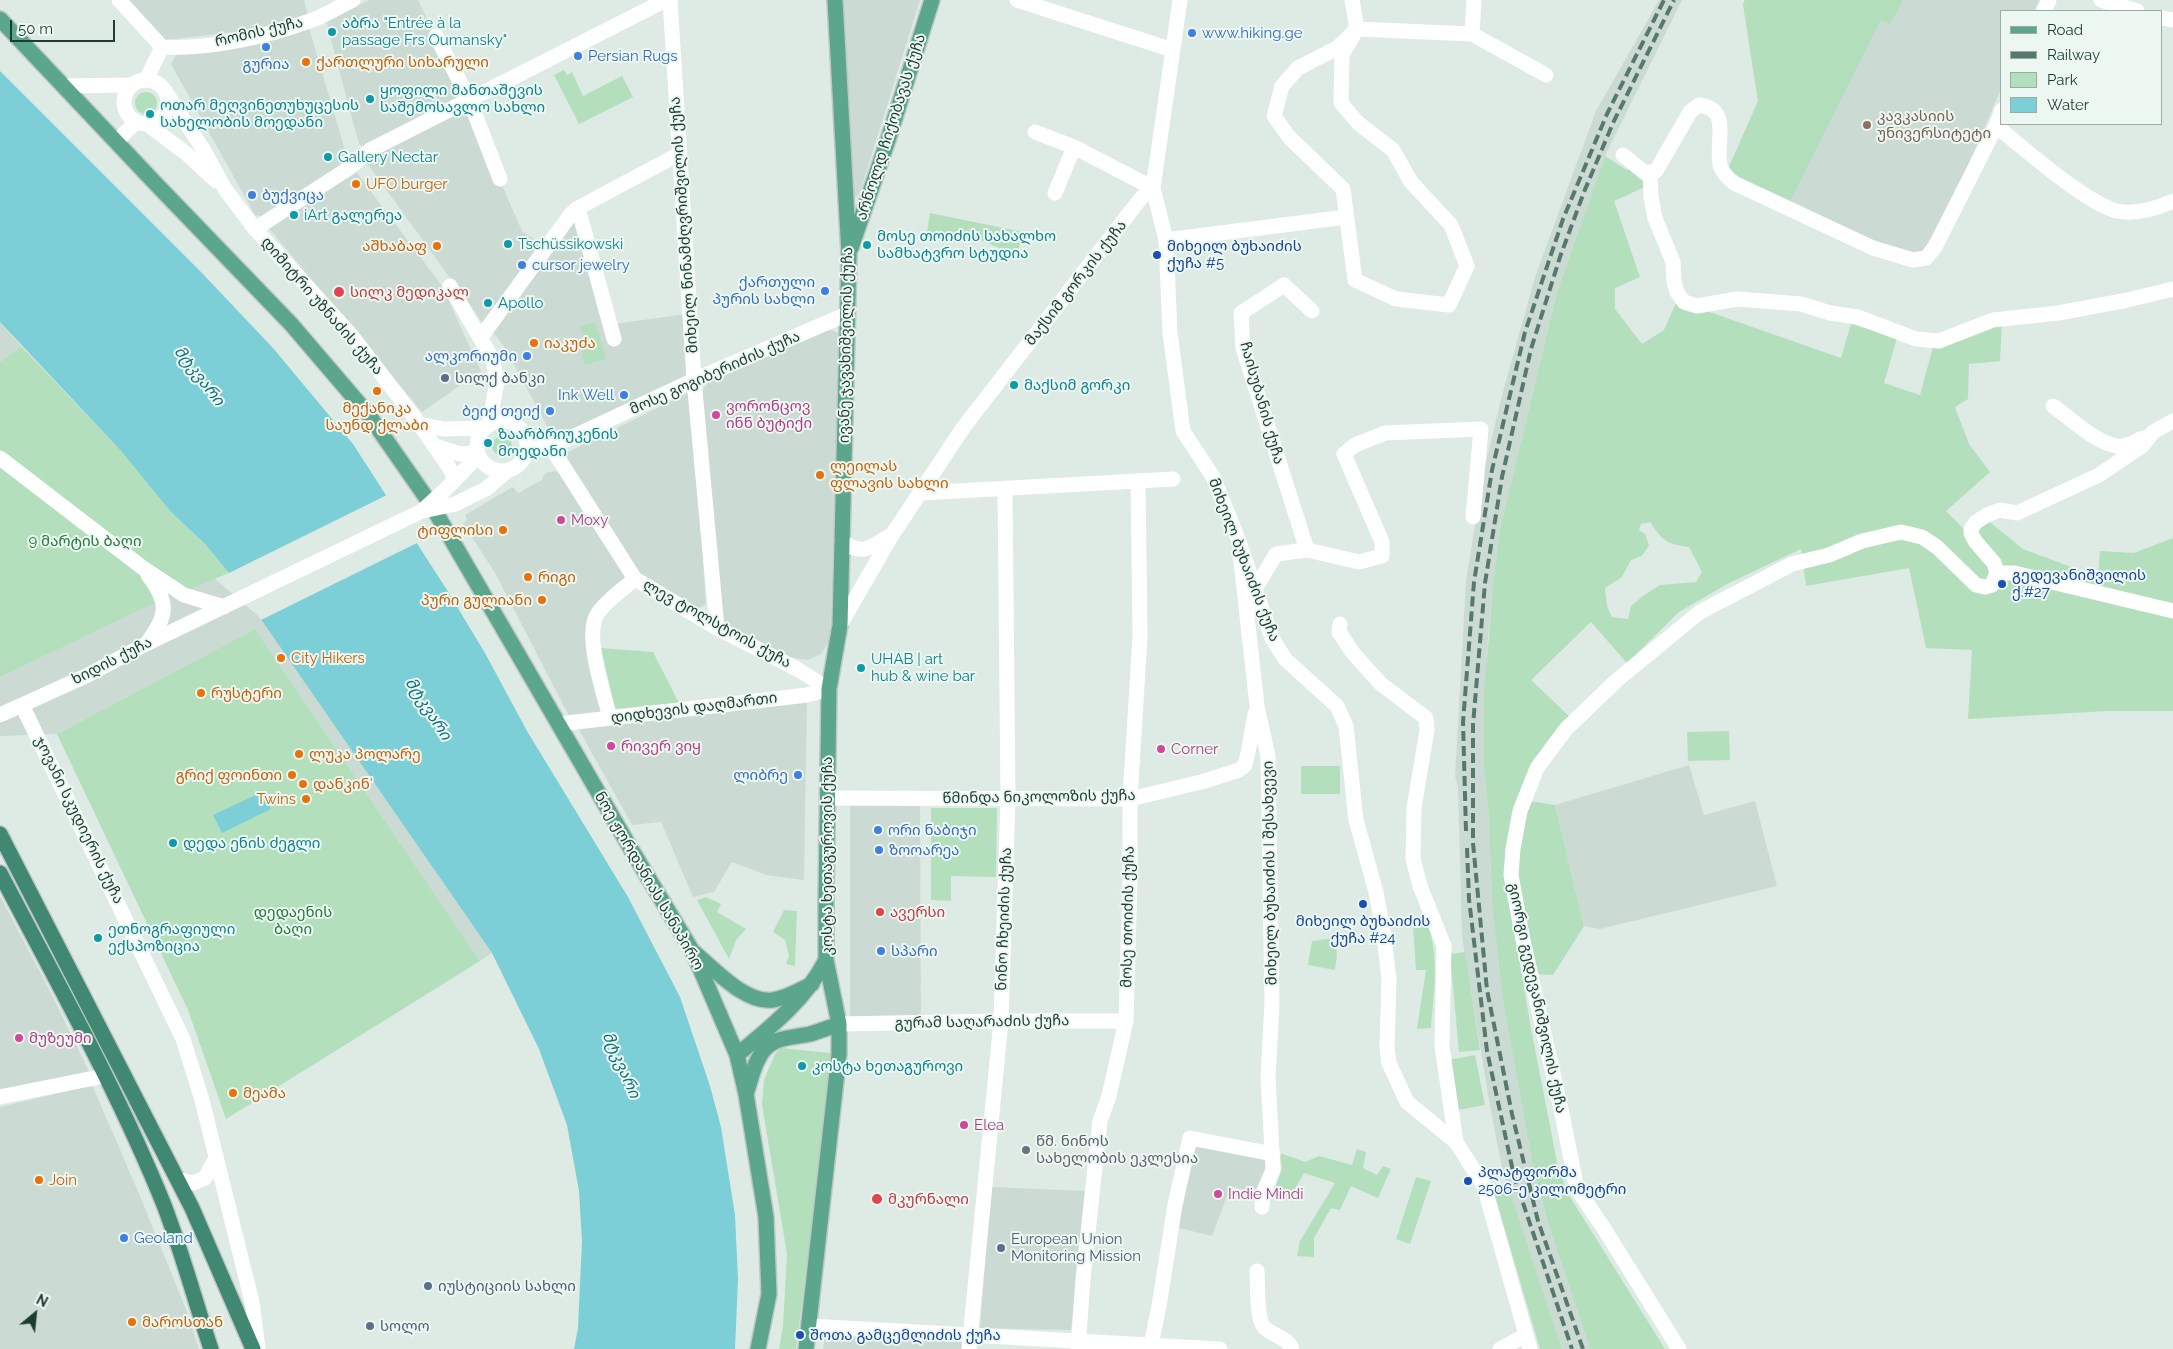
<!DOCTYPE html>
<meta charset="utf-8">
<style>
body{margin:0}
#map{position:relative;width:2173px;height:1349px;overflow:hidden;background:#ddebe4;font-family:Raleway,sans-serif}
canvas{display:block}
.legend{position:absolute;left:2000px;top:10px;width:162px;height:115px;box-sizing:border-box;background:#edf7f2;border:1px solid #9aaca5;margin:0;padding:6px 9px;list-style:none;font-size:15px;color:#1d3c32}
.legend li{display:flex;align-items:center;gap:10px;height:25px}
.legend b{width:25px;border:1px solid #9aaca5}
.north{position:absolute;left:10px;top:1289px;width:50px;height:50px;-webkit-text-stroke:4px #edf7f2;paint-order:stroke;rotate:28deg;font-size:14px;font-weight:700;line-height:20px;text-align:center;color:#1d3c32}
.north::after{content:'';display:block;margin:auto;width:18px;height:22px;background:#1d3c32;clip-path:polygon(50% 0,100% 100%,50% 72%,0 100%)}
.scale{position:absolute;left:10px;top:20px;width:105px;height:22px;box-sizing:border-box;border:2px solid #1d3c32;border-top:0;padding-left:6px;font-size:15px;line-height:18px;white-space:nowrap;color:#1d3c32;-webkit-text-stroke:4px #edf7f2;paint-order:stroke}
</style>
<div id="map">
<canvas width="2173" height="1349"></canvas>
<ul class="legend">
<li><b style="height:6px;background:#5ca68e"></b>Road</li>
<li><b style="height:6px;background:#57786d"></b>Railway</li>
<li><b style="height:14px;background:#b3dfbc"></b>Park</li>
<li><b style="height:14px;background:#7dcfd7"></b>Water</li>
</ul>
<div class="north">N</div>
<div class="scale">50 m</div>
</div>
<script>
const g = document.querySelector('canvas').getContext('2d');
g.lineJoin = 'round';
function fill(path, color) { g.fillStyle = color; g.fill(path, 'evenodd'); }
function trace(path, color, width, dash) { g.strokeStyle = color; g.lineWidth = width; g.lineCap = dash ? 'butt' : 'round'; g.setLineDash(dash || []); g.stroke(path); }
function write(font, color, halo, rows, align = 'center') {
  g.font = font + ' Raleway,"Noto Sans Georgian",sans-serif'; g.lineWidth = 4; g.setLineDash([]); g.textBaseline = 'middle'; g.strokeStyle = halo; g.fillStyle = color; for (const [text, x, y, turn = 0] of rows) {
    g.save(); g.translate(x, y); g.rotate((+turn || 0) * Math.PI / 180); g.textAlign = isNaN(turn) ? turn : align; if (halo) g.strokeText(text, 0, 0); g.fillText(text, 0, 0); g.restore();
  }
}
const built = new Path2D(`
 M127,0H304L308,16L252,30L165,40Z
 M369,0H418L464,94L364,147L359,144L326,21Z
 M841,0H920L860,192L856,197H852Z
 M1659,0H1682L1605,156L1557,292L1500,529L1488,637L1484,768L1489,819L1492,904L1503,1002L1533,1166L1548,1223L1590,1349H1562L1503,1172L1490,1106L1462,937L1458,787L1455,776L1466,581L1484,471L1501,399L1535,277L1596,111Z
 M1745,0H2039L2034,11H2002V87L1957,191L1922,253L1886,248L1726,174L1758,101L1743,4Z
 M309,28L349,163L265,217L255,215L171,64L177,53Z
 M468,107L522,231L543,246L487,323L481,321L367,163V159Z
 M354,169L442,286L481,371L422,412L267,226Z
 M579,218L608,325L685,314L689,377L555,441L506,349L492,331L569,222Z
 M0,322L21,346L0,362Z
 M829,329L840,334L830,640L821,654L808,660L788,657L721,622L702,396L703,389L709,382Z
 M0,365L214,578L263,620L492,953L480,961L255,629L57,734L0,736V677L137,610Z
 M692,391L706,604L695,610L639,578L562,455Z
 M556,471L561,475L627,578L597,609L605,713L570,718L495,573L463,523L467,520L465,515L502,493L513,487L518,493L542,480L543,476L548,472Z
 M807,701L804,880L766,875L732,862L714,892L693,897L661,822L632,825L578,728Z
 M1689,765L1704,815L1755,801L1777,886L1600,929L1584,926L1555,805Z
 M850,806H920L921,1019L850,1021Z
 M0,896L50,991L89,1071L84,1076L0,1093Z
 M89,1086L93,1087L137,1189L186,1309L199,1349H0V1107Z
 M1193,1143L1278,1159L1268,1197L1231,1186L1212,1236L1175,1227Z
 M991,1187L1086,1191L1071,1330L980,1328Z
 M825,1336L964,1341L963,1349H823Z`);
const green = new Path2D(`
 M1745,0H1903L1890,24L1881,20L1789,204L1726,174L1758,101L1743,4Z
 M564,70L567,75L572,72L583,96L622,76L633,97L579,124L554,75Z
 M135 103a11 11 0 1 1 22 0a11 11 0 1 1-22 0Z
 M1605,156L1627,170L1640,164L1647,186L1614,201L1640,277L1615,288V309L1642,344L1664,330L1676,303L1701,309L1841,358L1851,324L1897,338L1884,383L1920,395L1933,347L2002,324L2000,361L1969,364L1968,399L1955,407L1969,444L1990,472L1946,511L1968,533L1986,519L2023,549L2098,577L2100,551L2134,553L2173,538V711H2107L1968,719L1972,650L1926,648L1909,568L1806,586L1801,549L1729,583L1679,612L1627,663L1591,622L1531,680L1570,717L1528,778L1507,887L1530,1023L1557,1162L1567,1192L1665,1349H1590L1548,1223L1533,1166L1503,1002L1492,904L1489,819L1484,768V695L1493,587L1500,529L1557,292ZM1650,522C1663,541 1666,544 1689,547L1702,572L1696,582L1660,585L1643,596L1631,606L1628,619L1612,617L1607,606L1605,588L1622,577L1631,560L1642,556L1649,545L1645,534L1639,530L1641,524Z
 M930,213L1023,232L1017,255L980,240L927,232Z
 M595,322L606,359L585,365L579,343L583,338L580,326Z
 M21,346L121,451L170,511L205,544L229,573L137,611L0,677V362Z
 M492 446a10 10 0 1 1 20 0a10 10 0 1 1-20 0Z
 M255,629L480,961L226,1119L188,1010L57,734Z
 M601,648L653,652L679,703L615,709Z
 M1729,731L1730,760L1688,761L1687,732Z
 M1301,766H1340V794H1301Z
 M1529,801L1555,805L1584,926L1553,975L1535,974L1515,868Z
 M931,808H997L996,877L951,876V901L931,900Z
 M706,897L721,904L717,912L746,929L736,940L729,959L697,900Z
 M784,910L797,911L795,966L786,964L789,956L785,940L773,932Z
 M1428,923C1439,960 1434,990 1431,1028L1417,1029L1426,970H1416L1413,925Z
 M1335,938L1337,955L1335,970L1308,965L1312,941Z
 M1465,952L1480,1050L1459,1052L1450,954Z
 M781,1048L831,1053L818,1176L796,1349H779L783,1326L787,1254L762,1105L764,1080L775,1054Z
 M1475,1055L1485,1105L1458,1110L1448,1060Z
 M1357,1149L1366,1152L1363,1168L1377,1175L1383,1166L1391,1169L1378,1198L1351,1186L1340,1210L1331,1208L1314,1238V1257L1297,1256L1300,1241L1335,1183L1304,1173L1288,1201L1273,1195L1282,1168L1280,1153L1305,1162L1319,1156L1352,1165Z
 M1416,1177L1431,1181L1410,1244L1396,1239Z
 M1508,1186L1562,1349H1540L1493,1189Z`);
const water = new Path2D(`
 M0,71L202,273L273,348L353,444L447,590L485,653L527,731L628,897L680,997L710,1086L721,1127L735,1215L738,1279L735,1349H574L578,1328L582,1241L579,1191L567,1125L539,1049L492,953L229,573L205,544L170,511L121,451L0,322Z
 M262,792L271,809L222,833L213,815Z`);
const pier = new Path2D(`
 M389,494L419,542L261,620L227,574Z`);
const minor = new Path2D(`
 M119,0L162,47
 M670,0L694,380L717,628
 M1017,0L1173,50
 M1352,0L1357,29L1342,55L1341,103L1358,123L1393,150L1411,182L1451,225L1467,266L1449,305L1396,299L1355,280L1343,189L1289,137L1274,116L1282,86L1298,68L1337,48L1357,29L1472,34L1546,75
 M2044,11L2049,0
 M1472,34L1474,0
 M436,36L469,99L500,179
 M162,47C210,50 270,36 315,19C328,14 340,6 353,0
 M146,80L162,47
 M1996,126C2024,148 2085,203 2117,211C2136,215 2157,208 2173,201
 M1035,132L1074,147L1153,188L1180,0
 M1623,155L1645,173L1656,171L1690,112L1699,105C1734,109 1713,147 1721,168C1724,174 1729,179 1734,183L1873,248L1913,260L1926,258L1935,247L1996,126L2002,110
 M1650,172L1651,197L1655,218L1673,262L1674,282L1677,292L1684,302L1697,306L1737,299L1801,304L1830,313L1858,317L1916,339L1939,341L1993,320L2058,313L2123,301L2173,289
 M1055,193L1074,147
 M578,208L614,339
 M255,229L349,168L370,150L666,0
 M1166,240L1346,217
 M450,286L493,360L497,382L489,425
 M481,337L571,214L578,208L679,154
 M2053,406C2072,419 2094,442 2117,446C2126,448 2135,441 2143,438
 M921,493L1173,479
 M1307,550L1359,562L1382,556V542L1344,454L1355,445L1385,433L1481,429L1473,517
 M1240,553L1257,706L1268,756L1272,1002L1268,1078L1273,1170L1263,1193L1262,1207
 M1997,573L1994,563L1975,541L1971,533V529L1976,522L1987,515L2000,510L2017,513L2099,475L2142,446L2153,432L2173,421
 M1997,573H2014L2173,611
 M1255,589L1276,554L1307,550L1243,348L1241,313L1284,285L1312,311
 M1340,624L1339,632L1353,653L1381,684L1426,718L1427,730L1414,808L1413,859L1420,886L1444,946L1442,1046L1456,1142
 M610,718C604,693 583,634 598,613C607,600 623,589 635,579
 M559,724L807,695L829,689
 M827,798L1130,799L1205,781L1239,770L1245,765L1248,753L1255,714
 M839,1024L1001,1021H1126
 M0,1097L104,1076
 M1257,1271C1258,1283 1256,1318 1264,1327C1272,1336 1288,1337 1292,1349
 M809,1326L1220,1349
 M1151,1345L1159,1306L1175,1205L1190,1138L1273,1154
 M969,1349L1001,1021L1008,798L1005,488
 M1078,1349L1083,1279L1100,1121L1109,1096L1126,1021L1130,879V799L1140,637L1138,481
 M1500,1349L1526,1335
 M1679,1349L1603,1227L1577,1189L1562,1114L1523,940L1511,875L1513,849L1520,811L1537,768L1566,729L1617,680L1700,612L1792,564L1829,555L1862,541L1901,532L1922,537L1937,547L1976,585L1985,587L1992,585L1997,573`);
const tertiary = new Path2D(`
 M2101,0L2137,11
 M2162,18L2173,20
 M124 102a22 22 0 1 1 44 0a22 22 0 1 1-44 0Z
 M64,86L132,85
 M167,94L203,149L225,189L255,229L352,336L415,418L449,467L453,475V482
 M147,124L187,154L216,181
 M116,142L136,122
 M477 446a25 25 0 1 1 50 0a25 25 0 1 1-50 0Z
 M419,424L444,429L485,428
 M435,446L460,454L477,453
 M551,447L635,579L717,628L797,669L829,689
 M527,449L551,447L694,380L847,314
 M0,458L143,568L184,595L224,607
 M450,485L478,456
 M455,504L486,489L507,471
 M842,541C863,557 870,547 891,535
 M840,625L892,535L963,428L1141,198L1153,188L1166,240L1170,333L1183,431L1213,477L1238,539L1272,638L1285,659L1337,706L1346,726L1356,820L1376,892L1384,936L1389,979L1387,1048L1389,1063L1407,1102L1456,1142L1484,1186L1530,1349
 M147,643C168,615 169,603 148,575
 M22,705L183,1039L202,1100L252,1302L258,1349
 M0,715L88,675L146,644L422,511
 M177,1179L193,1183L205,1178L215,1160`);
const primary = new Path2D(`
 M0,19L156,184L291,324L368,414L432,506L631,849L693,952L737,1055L746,1094L766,1217L769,1294L758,1349
 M851,248L888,140L932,0
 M695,953C715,970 746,1004 773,1000C787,998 800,990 812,984
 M737,1055C771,1027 806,999 826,960
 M746,1094C751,1080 754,1061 764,1050C776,1036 793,1038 810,1034C820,1031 830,1027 839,1024
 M806,1349L839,1054V1024L826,960V901L829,689L840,625L849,254L835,0`);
const trunk = new Path2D(`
 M0,834L192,1208L253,1349
 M0,873C57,982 118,1091 164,1205C182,1252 195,1301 211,1349`);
const rail = new Path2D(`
 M1466,831L1463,722L1474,582L1492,470L1525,332L1563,219L1607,114L1664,0
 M1467,848L1469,899L1487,1051L1514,1176L1572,1349
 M1583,1349L1538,1221L1512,1114L1487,990L1473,843V725L1485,583L1502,477L1531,349L1560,257L1584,192L1613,123L1674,0`);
const tertiaryBridge = new Path2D(`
 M422,511L447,488
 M423,511L455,504`);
const markers = [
 [332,32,5,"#0f9aa8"],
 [1192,33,5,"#3f7fe0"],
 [266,47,5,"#3f7fe0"],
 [578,56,5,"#3f7fe0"],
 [306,62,5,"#e8710a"],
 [370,99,5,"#0f9aa8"],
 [150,114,5,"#0f9aa8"],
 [1867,125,5,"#8d6e63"],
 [328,157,5,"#0f9aa8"],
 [356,184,5,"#e8710a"],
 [252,195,5,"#3f7fe0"],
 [294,215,5,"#0f9aa8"],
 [508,244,5,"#0f9aa8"],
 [867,245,5,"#0f9aa8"],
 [437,246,5,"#e8710a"],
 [1157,255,5,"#1a4fb4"],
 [522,265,5,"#3f7fe0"],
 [825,291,5,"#3f7fe0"],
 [339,292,6,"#e0444e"],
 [488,303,5,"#0f9aa8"],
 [534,343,5,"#e8710a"],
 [527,356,5,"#3f7fe0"],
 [445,378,5,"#5c6f8a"],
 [1014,385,5,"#0f9aa8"],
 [377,391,5,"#e8710a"],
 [624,395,5,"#3f7fe0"],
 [550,411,5,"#3f7fe0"],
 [716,415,5,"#d1479c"],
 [488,443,5,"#0f9aa8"],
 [820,475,5,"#e8710a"],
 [561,520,5,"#d1479c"],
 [503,530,5,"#e8710a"],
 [528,577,5,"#e8710a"],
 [2002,584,5,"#1a4fb4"],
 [542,600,5,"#e8710a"],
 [281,658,5,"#e8710a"],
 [861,668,5,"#0f9aa8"],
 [201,693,5,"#e8710a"],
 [611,746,5,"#d1479c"],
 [1161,749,5,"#d1479c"],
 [299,754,5,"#e8710a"],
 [292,775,5,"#e8710a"],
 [798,775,5,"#3f7fe0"],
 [303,784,5,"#e8710a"],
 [306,799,5,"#e8710a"],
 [878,830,5,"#3f7fe0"],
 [173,843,5,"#0f9aa8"],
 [879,850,5,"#3f7fe0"],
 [1363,904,5,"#1a4fb4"],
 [880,912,5,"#e0444e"],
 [98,938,5,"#0f9aa8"],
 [881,951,5,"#3f7fe0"],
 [19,1038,5,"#d1479c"],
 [802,1066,5,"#0f9aa8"],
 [233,1093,5,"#e8710a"],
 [964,1125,5,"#d1479c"],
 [1026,1150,5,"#6b7280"],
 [39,1180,5,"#e8710a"],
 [1468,1181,5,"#1a4fb4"],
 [1218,1194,5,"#d1479c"],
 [877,1199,6,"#e0444e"],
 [124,1238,5,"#3f7fe0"],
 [1001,1248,5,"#5c6f8a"],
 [428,1286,5,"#5c6f8a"],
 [132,1322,5,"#e8710a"],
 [370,1326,5,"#5c6f8a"],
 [800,1335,5,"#1a4fb4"]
];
const cultureNames = [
 ["აბრა \"Entrée à la",342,23],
 ["passage Frs Oumansky\"",342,40],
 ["ყოფილი მანთაშევის",380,90],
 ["საშემოსავლო სახლი",380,107],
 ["ოთარ მეღვინეთუხუცესის",160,105],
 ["სახელობის მოედანი",160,122],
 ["Gallery Nectar",338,157],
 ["iArt გალერეა",304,215],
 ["მოსე თოიძის სახალხო",877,236],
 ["სამხატვრო სტუდია",877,253],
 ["Tschüssikowski",518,244],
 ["Apollo",498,303],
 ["მაქსიმ გორკი",1024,385],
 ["ზაარბრიუკენის",498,434],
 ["მოედანი",498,451],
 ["UHAB | art",871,659],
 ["hub & wine bar",871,676],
 ["დედა ენის ძეგლი",183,843],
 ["ეთნოგრაფიული",108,929],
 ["ექსპოზიცია",108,946],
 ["კოსტა ხეთაგუროვი",812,1066]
];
const streetNames = [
 ["რომის ქუჩა",259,32,-13],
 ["არნოლდ ჩიქობავას ქუჩა",891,127,-72],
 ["მიხეილ წინამძღვრიშვილის ქუჩა",684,225,-94],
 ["მაქსიმ გორკის ქუჩა",1076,283,-52],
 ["დიმიტრი უზნაძის ქუჩა",322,306,49],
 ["ივანე ჯავახიშვილის ქუჩა",846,345,-89],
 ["მოსე გოგიბერიძის ქუჩა",715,373,-24],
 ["ჩაისუბანის ქუჩა",1262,403,74],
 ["მიხეილ ბუხაიძის ქუჩა",1244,560,69],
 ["ლევ ტოლსტოის ქუჩა",717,624,29],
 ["ხიდის ქუჩა",112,661,-27],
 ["დიდხევის დაღმართი",694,708,-7],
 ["წმინდა ნიკოლოზის ქუჩა",1039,797,-1],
 ["ჯოვანი სკუდიერის ქუჩა",79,820,64],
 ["კოსტა ხეთაგუროვის ქუჩა",827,856,-90],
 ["მიხეილ ბუხაიძის I შესახვევი",1270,873,-91],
 ["ნოე ჟორდანიას სანაპირო",649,881,60],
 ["მოსე თოიძის ქუჩა",1128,917,-89],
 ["ნინო ჩხეიძის ქუჩა",1004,919,-88],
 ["გიორგი გედევანიშვილის ქუჩა",1537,998,78],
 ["გურამ საღარაძის ქუჩა",982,1022,-1]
];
const shopNames = [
 ["www.hiking.ge",1202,33],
 ["Persian Rugs",588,56],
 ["გურია",266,64,"center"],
 ["ბუქვიცა",262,195],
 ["cursor jewelry",532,265],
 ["ქართული",815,282,"right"],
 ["პურის სახლი",815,299,"right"],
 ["ალკორიუმი",517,356,"right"],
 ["Ink Well",614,395,"right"],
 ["ბეიქ თეიქ",540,411,"right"],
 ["ლიბრე",788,775,"right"],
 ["ორი ნაბიჯი",888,830],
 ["ზოოარეა",889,850],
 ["სპარი",891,951],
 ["Geoland",134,1238]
];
const foodNames = [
 ["ქართლური სიხარული",316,62],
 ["UFO burger",366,184],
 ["აშხაბაფ",427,246,"right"],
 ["იაკუძა",544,343],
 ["მექანიკა",377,408,"center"],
 ["საუნდ ქლაბი",377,425,"center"],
 ["ლეილას",830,466],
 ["ფლავის სახლი",830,483],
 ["ტიფლისი",493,530,"right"],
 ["რიგი",538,577],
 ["პური გულიანი",532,600,"right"],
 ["City Hikers",291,658],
 ["რუსტერი",211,693],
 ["ლუკა პოლარე",309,754],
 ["გრიქ ფოინთი",282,775,"right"],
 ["დანკინ'",313,784],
 ["Twins",296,799,"right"],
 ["მეამა",243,1093],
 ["Join",49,1180],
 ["მაროსთან",142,1322]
];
const educationNames = [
 ["კავკასიის",1877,116],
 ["უნივერსიტეტი",1877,133]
];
const transitNames = [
 ["მიხეილ ბუხაიძის",1167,246],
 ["ქუჩა #5",1167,263],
 ["გედევანიშვილის",2012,575],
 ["ქ.#27",2012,592],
 ["მიხეილ ბუხაიძის",1363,921,"center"],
 ["ქუჩა #24",1363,938,"center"],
 ["პლატფორმა",1478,1172],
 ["2506-ე კილომეტრი",1478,1189],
 ["შოთა გამცემლიძის ქუჩა",810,1335]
];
const healthNames = [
 ["სილკ მედიკალ",350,292],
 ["ავერსი",890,912],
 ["მკურნალი",888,1199]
];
const serviceNames = [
 ["სილქ ბანკი",455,378],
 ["European Union",1011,1239],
 ["Monitoring Mission",1011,1256],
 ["იუსტიციის სახლი",438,1286],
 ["სოლო",380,1326]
];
const hotelNames = [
 ["ვორონცოვ",726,406],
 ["ინნ ბუტიქი",726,423],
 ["Moxy",571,520],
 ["რივერ ვიყ",621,746],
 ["Corner",1171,749],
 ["მუზეუმი",29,1038],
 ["Elea",974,1125],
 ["Indie Mindi",1228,1194]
];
const parkNames = [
 ["9 მარტის ბაღი",85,541],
 ["დედაენის",293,912],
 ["ბაღი",293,929]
];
const worshipNames = [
 ["წმ. ნინოს",1036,1141],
 ["სახელობის ეკლესია",1036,1158]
];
const waterNames = [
 ["მტკვარი",199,376,52],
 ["მტკვარი",428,709,57],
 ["მტკვარი",621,1065,66]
];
fill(built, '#cbdbd3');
fill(green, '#b3dfbc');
fill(water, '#7dcfd7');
fill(pier, '#ddebe4');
trace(primary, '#c0c8c6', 18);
trace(trunk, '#c0c8c6', 18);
trace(minor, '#fff', 15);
trace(tertiary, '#fff', 15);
trace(primary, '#5ca68e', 15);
trace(trunk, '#418873', 15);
trace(rail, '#57786d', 4, [10, 5]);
trace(tertiaryBridge, '#fff', 15);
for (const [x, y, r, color] of markers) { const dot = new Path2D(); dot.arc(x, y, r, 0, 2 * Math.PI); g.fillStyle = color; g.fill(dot); trace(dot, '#edf7f2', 2); }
write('15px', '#0d838f', '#edf7f2', cultureNames, 'left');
write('15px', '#1d3c32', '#edf7f2', streetNames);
write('15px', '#366cbe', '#edf7f2', shopNames, 'left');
write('15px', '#c56008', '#edf7f2', foodNames, 'left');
write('15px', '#785e54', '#edf7f2', educationNames, 'left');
write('15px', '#164399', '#edf7f2', transitNames, 'left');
write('15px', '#be3a42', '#edf7f2', healthNames, 'left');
write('15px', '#4e5e75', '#edf7f2', serviceNames, 'left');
write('15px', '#b23c85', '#edf7f2', hotelNames, 'left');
write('15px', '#23773e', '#edf7f2', parkNames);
write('15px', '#5b616d', '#edf7f2', worshipNames, 'left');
write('italic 16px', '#11727d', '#edf7f2', waterNames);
</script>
